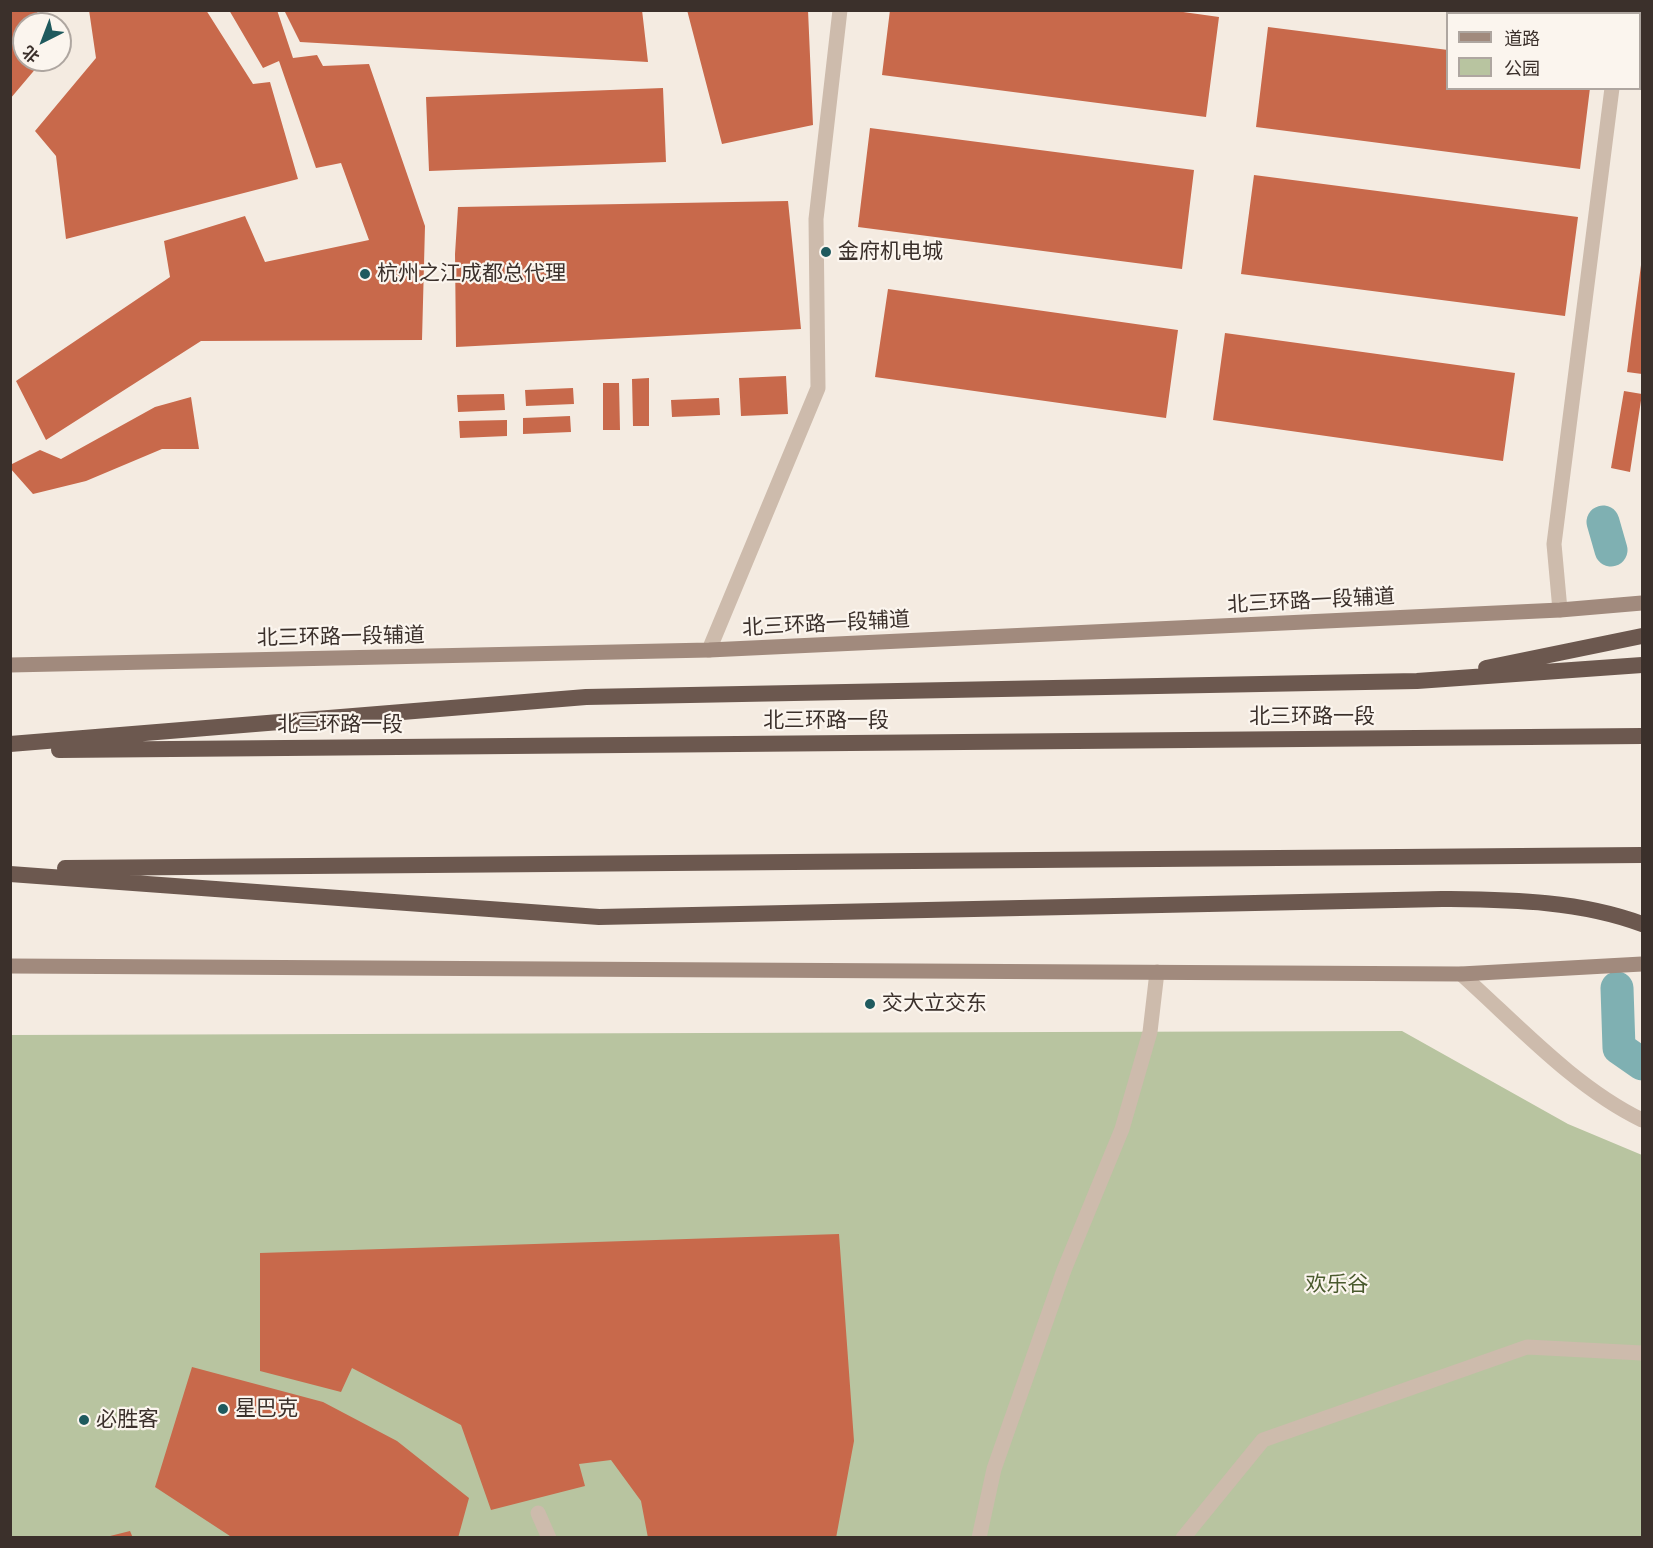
<!DOCTYPE html>
<meta charset="utf-8">
<style>
body{margin:0}
#map{position:relative;width:1653px;height:1548px;overflow:hidden;background:#f4ebe1;font-family:"Alegreya Sans","Noto Sans SC",sans-serif}
canvas{display:block}
.frame{position:absolute;inset:0;border:12px solid #3b302b;pointer-events:none}
.legend{position:absolute;left:1446px;top:12px;width:195px;height:78px;box-sizing:border-box;background:#fbf5ee;border:2px solid #aea6a0;margin:0;padding:8px 10px;list-style:none;font-size:18px;color:#3b302b}
.legend li{display:flex;align-items:center;gap:12px;height:30px}
.legend b{width:30px;border:2px solid #aea6a0}
.north{position:absolute;left:12px;top:12px;width:60px;height:60px;box-sizing:border-box;background:#fbf5ee;border:2px solid #aea6a0;border-radius:50%;rotate:222deg;font-size:16px;font-weight:700;line-height:24px;text-align:center;color:#3b302b}
.north::after{content:'';display:block;margin:auto;width:21px;height:27px;background:#1f5a5e;clip-path:polygon(50% 0,100% 100%,50% 72%,0 100%)}
</style>
<div id="map">
<canvas width="1653" height="1548"></canvas>
<div class="frame"></div>
<ul class="legend">
<li><b style="height:8px;background:#a18a7d"></b>道路</li>
<li><b style="height:16px;background:#b8c4a0"></b>公园</li>
</ul>
<div class="north">北</div>
</div>
<script>
const g = document.querySelector('canvas').getContext('2d');
g.lineJoin = 'round';
function fill(path, color) { g.fillStyle = color; g.fill(path, 'evenodd'); }
function trace(path, color, width, dash) { g.strokeStyle = color; g.lineWidth = width; g.lineCap = dash ? 'butt' : 'round'; g.setLineDash(dash || []); g.stroke(path); }
function write(font, color, halo, rows, align = 'center') {
  g.font = font + ' "Alegreya Sans","Noto Sans SC",sans-serif'; g.lineWidth = 4.5; g.setLineDash([]); g.textBaseline = 'middle'; g.strokeStyle = halo; g.fillStyle = color; for (const [text, x, y, turn = 0] of rows) {
    g.save(); g.translate(x, y); g.rotate((+turn || 0) * Math.PI / 180); g.textAlign = isNaN(turn) ? turn : align; if (halo) g.strokeText(text, 0, 0); g.fillText(text, 0, 0); g.restore();
  }
}
const green = new Path2D(`
 M1402,1031L1568,1124L1642,1155V1537H11L10,1035Z`);
const canal = new Path2D(`
 M1603,522L1611,550
 M1617,988L1619,1048L1642,1064`);
const building = new Path2D(`
 M10,10H37L39,24H24V60H43L10,99Z
 M89,10H206L253,84L270,82L298,179L66,239L56,156L35,131L96,58Z
 M229,10H277L293,58L317,55L323,66L369,64L425,226L422,340L201,341L46,440L16,381L170,277L164,241L245,216L265,262L369,240L341,163L316,168L279,61L263,68Z
 M284,10H642L648,62L300,42Z
 M687,10H808L813,125L722,144Z
 M890,10H1169L1219,17L1206,117L882,75Z
 M1268,27L1448,50V88H1590L1580,169L1256,127Z
 M663,88L666,162L429,171L426,97Z
 M870,128L1194,170L1182,269L858,227Z
 M1254,175L1578,217L1565,316L1241,274Z
 M788,201L801,329L456,347L455,254L458,207Z
 M1641,265H1642V374L1627,372Z
 M888,289L1178,330L1166,418L875,377Z
 M1225,333L1515,373L1503,461L1213,420Z
 M786,376L788,414L741,416L739,378Z
 M649,378V426H633L632,379Z
 M603,383H619L620,430H603Z
 M573,388L574,404L526,406L525,390Z
 M1624,391L1642,394L1630,472L1611,468Z
 M504,394L505,410L458,412L457,395Z
 M191,397L199,449H162L86,481L33,494L10,468V465L40,450L61,459L155,407Z
 M719,398L720,415L672,417L671,400Z
 M570,416L571,432L523,434V418Z
 M507,420V436L460,438L459,421Z
 M839,1234L854,1441L836,1538H648L641,1501L611,1460L579,1464L585,1486L491,1510L461,1425L352,1368L341,1392L260,1371V1253Z
 M192,1367L323,1402L397,1441L469,1498L458,1538H233L155,1487Z
 M130,1531L133,1538H106V1537Z`);
const service = new Path2D(`
 M1621,14V10
 M1560,610L1554,544L1612,88
 M709,650L818,388L816,219L840,10
 M979,1538L994,1469L1064,1270L1122,1129L1150,1032L1157,972
 M1183,1538L1263,1440L1527,1347L1642,1353`);
const pedestrian = new Path2D(`
 M538,1513L549,1538`);
const tertiary = new Path2D(`
 M1461,974C1517,1024 1574,1087 1642,1120`);
const secondary = new Path2D(`
 M10,665L709,650L1560,610L1642,603
 M10,966L1461,974L1642,964`);
const trunk = new Path2D(`
 M1486,668L1642,636
 M10,744L586,697L1417,681L1642,665
 M59,750L1642,736
 M65,868L1642,855
 M10,874L599,917L1442,899C1510,900 1577,900 1642,924`);
const markers = [
 [826,252,6,"#1f5a5e"],
 [365,274,6,"#1f5a5e"],
 [870,1004,6,"#1f5a5e"],
 [223,1409,6,"#1f5a5e"],
 [84,1420,6,"#1f5a5e"]
];
const poiNames = [
 ["金府机电城",838,252],
 ["杭州之江成都总代理",377,274],
 ["交大立交东",882,1004],
 ["星巴克",235,1409],
 ["必胜客",96,1420]
];
const streetNames = [
 ["北三环路一段辅道",1311,601,-3],
 ["北三环路一段辅道",826,624,-3],
 ["北三环路一段辅道",341,637,-1],
 ["北三环路一段",1312,717],
 ["北三环路一段",826,721],
 ["北三环路一段",340,725]
];
const parkNames = [
 ["欢乐谷",1337,1285]
];
fill(green, '#b8c4a0');
trace(canal, '#7fb0b2', 33);
fill(building, '#c8694b');
trace(service, '#cdbbac', 15);
trace(pedestrian, '#cdbbac', 15);
trace(tertiary, '#cdbbac', 15);
trace(secondary, '#a18a7d', 15);
trace(trunk, '#6c584f', 16);
for (const [x, y, r, color] of markers) { const dot = new Path2D(); dot.arc(x, y, r, 0, 2 * Math.PI); g.fillStyle = color; g.fill(dot); trace(dot, '#fbf5ee', 2); }
write('21px', '#3b302b', '#fbf5ee', poiNames, 'left');
write('21px', '#3b302b', '#fbf5ee', streetNames);
write('21px', '#4a5a2e', '#fbf5ee', parkNames);
</script>
